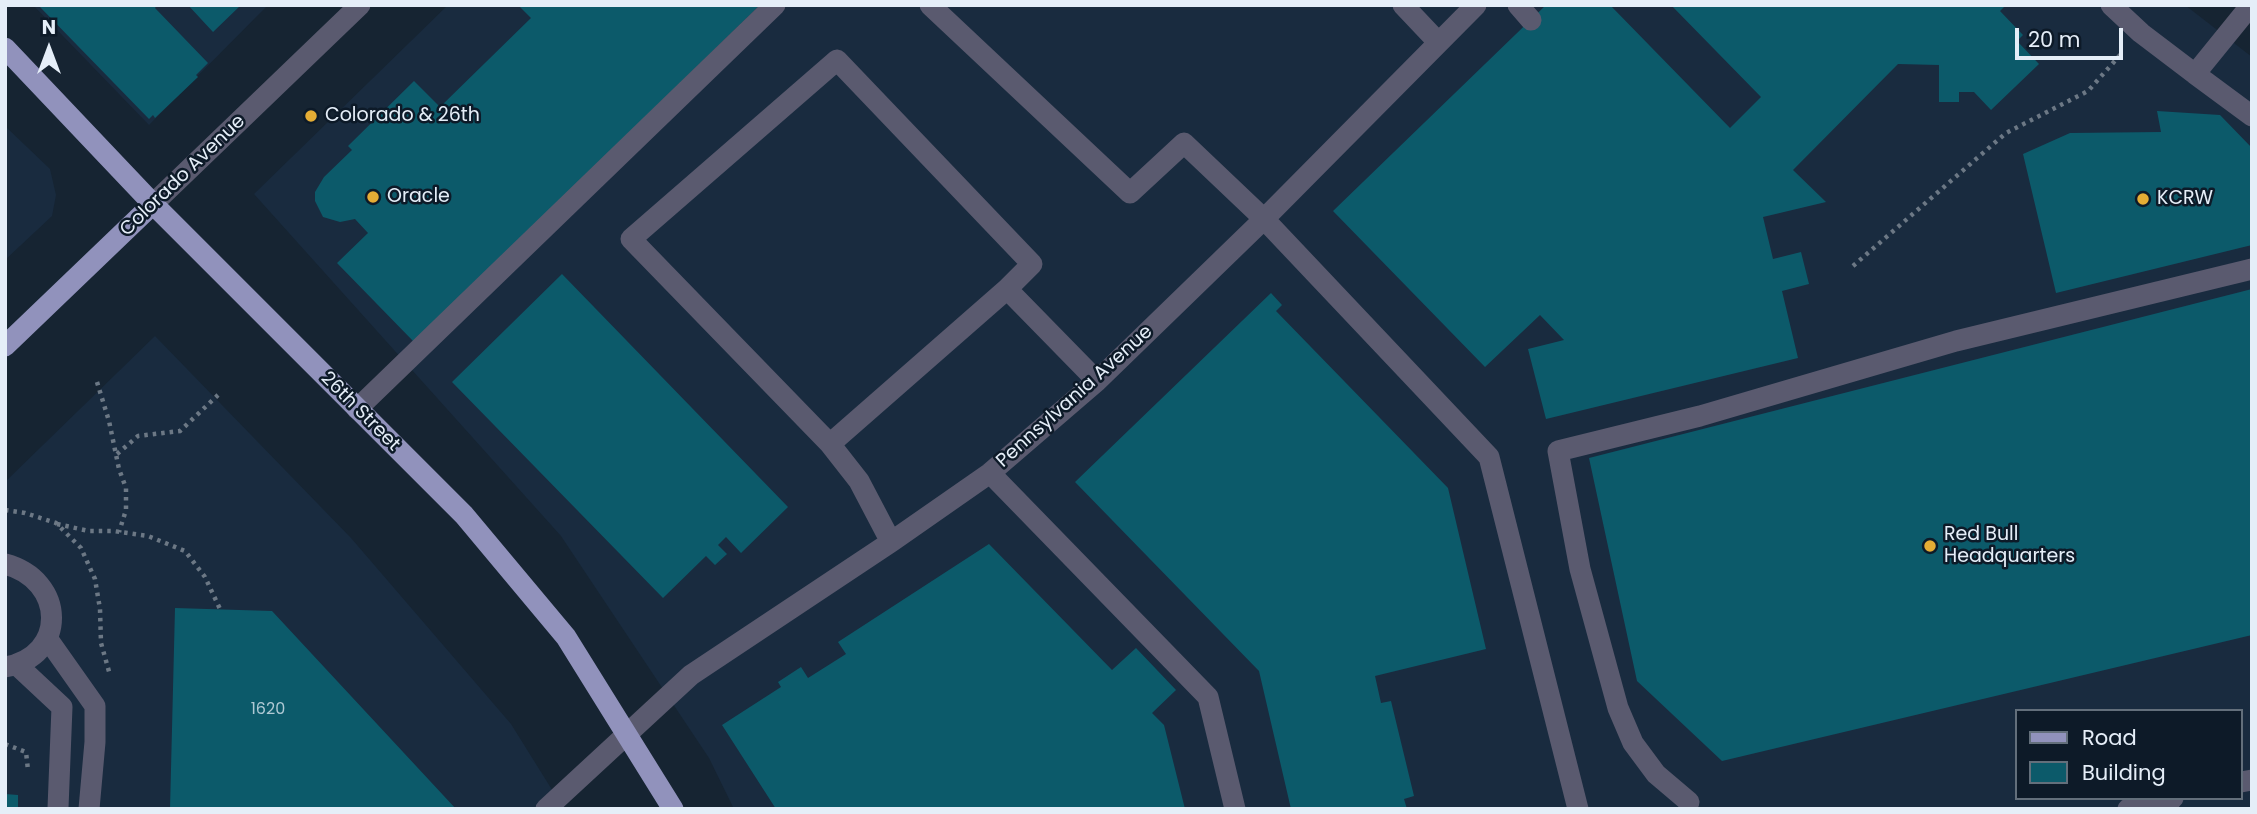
<!DOCTYPE html>
<style>
body{margin:0}
#map{position:relative;width:2257px;height:814px;overflow:hidden;background:#162432;font-family:Poppins,sans-serif}
canvas{display:block}
.frame{position:absolute;inset:0;border:7px solid #e5eef8;pointer-events:none}
.legend{position:absolute;left:2015px;top:709px;width:228px;height:91px;box-sizing:border-box;background:#0d1a28;border:2px solid #636f7b;margin:0;padding:9px 12px;list-style:none;font-size:21px;color:#e5eef8}
.legend li{display:flex;align-items:center;gap:14px;height:35px}
.legend b{width:35px;border:2px solid #636f7b}
.north{position:absolute;left:14px;top:14px;width:70px;height:70px;-webkit-text-stroke:5px #0d1a28;paint-order:stroke;rotate:0deg;font-size:19px;font-weight:700;line-height:28px;text-align:center;color:#e5eef8}
.north::after{content:'';display:block;margin:auto;width:24px;height:32px;background:#e5eef8;clip-path:polygon(50% 0,100% 100%,50% 72%,0 100%)}
.scale{position:absolute;left:2015px;top:28px;width:108px;height:32px;box-sizing:border-box;border:4px solid #e5eef8;border-top:0;padding-left:9px;font-size:21px;line-height:24px;white-space:nowrap;color:#e5eef8;-webkit-text-stroke:5px #0d1a28;paint-order:stroke}
</style>
<div id="map">
<canvas width="2257" height="814"></canvas>
<div class="frame"></div>
<ul class="legend">
<li><b style="height:9px;background:#9192bc"></b>Road</li>
<li><b style="height:19px;background:#0c5a6a"></b>Building</li>
</ul>
<div class="north">N</div>
<div class="scale">20 m</div>
</div>
<script>
const g = document.querySelector('canvas').getContext('2d');
g.lineJoin = 'round';
function fill(path, color) { g.fillStyle = color; g.fill(path, 'evenodd'); }
function trace(path, color, width, dash) { g.strokeStyle = color; g.lineWidth = width; g.lineCap = dash ? 'butt' : 'round'; g.setLineDash(dash || []); g.stroke(path); }
function write(font, color, halo, rows, align = 'center') {
  g.font = font + ' Poppins,sans-serif'; g.lineWidth = 5; g.setLineDash([]); g.textBaseline = 'middle'; g.strokeStyle = halo; g.fillStyle = color; for (const [text, x, y, turn = 0] of rows) {
    g.save(); g.translate(x, y); g.rotate((+turn || 0) * Math.PI / 180); g.textAlign = isNaN(turn) ? turn : align; if (halo) g.strokeText(text, 0, 0); g.fillText(text, 0, 0); g.restore();
  }
}
const built = new Path2D(`
 M33,5H268L149,125Z
 M448,5H2185L2252,57V809H734L709,758L561,536L254,194ZM2017,711H2241V798H2017Z
 M5,126L50,169L56,195L52,216L5,260Z
 M155,336L351,538L511,724L564,809H5V482Z`);
const building = new Path2D(`
 M41,5H157L155,8L208,63L196,75L198,77L155,118L153,115L149,119L40,7Z
 M188,5H241L213,32Z
 M518,5H760L414,342L337,263L368,233L355,219L340,222L323,217L315,201V192L324,177L352,150L348,146L414,81L440,107L531,18Z
 M1546,5H1610L1730,128L1761,97L1671,5H2006L2000,11L2023,35L2017,41L2039,64L1991,110L1974,92H1959V102H1939V65L1898,64L1793,170L1826,202L1763,217L1773,259L1801,252L1809,284L1782,291L1798,358L1546,419L1528,349L1564,340L1540,315L1485,367L1333,211Z
 M2157,111L2220,115L2252,148V245L2056,293L2023,154L2070,133L2161,132Z
 M562,274L788,507L741,553L726,537L718,545L727,554L715,565L706,556L663,598L452,382Z
 M2252,289V635L1722,761L1637,681L1589,458Z
 M1271,293L1282,305L1276,311L1448,488L1486,649L1375,676L1381,703L1391,701L1414,796L1404,799L1407,809H1291L1259,671L1075,482Z
 M989,544L1112,670L1136,648L1176,690L1152,713L1164,725L1185,809H776L722,725L781,687L778,682L801,667L808,678L846,654L838,642Z
 M175,608L272,611L456,809H170Z
 M5,794L18,795V809H5Z`);
const path = new Path2D(`
 M1853,266L2006,133L2088,91L2121,54
 M97,382L109,421L119,469L126,488V510L119,532
 M117,454L138,436L180,431L218,395
 M5,510L25,513L56,523L81,548L95,579L100,609L101,643L110,675
 M57,524L89,531H113L148,536L185,551L205,577L220,609
 M5,744L26,752L28,770`);
const minor = new Path2D(`
 M930,5L1130,193L1184,143L1264,219L1489,457L1578,809
 M1403,5L1438,42
 M1518,5L1531,20
 M2111,5L2141,33L2195,74L2251,5
 M2195,74L2252,116
 M153,204L360,5
 M357,409L775,5
 M830,444L1007,289
 M990,473L1208,697L1235,809
 M891,542L859,481L830,444L631,239L837,60L1032,264L1007,289L1097,381
 M5,564C66,580 68,656 5,667
 M47,638L95,706V742L89,809
 M17,665L62,707L58,808
 M2241,782L2252,780
 M1689,802L1656,774L1633,743L1618,708L1580,569L1558,451L1700,416L1956,341L2252,269
 M546,809L691,675L891,542L990,473L1097,381L1264,219L1476,5
 M2128,809L2173,798`);
const major = new Path2D(`
 M5,48L153,204L464,515L566,637L673,809
 M5,346L153,204`);
const markers = [
 [311,116,7,"#e5ad35"],
 [373,197,7,"#e5ad35"],
 [2143,199,7,"#e5ad35"],
 [1930,546,7,"#e5ad35"]
];
const numberNames = [
 ["1620",268,710]
];
const poiNames = [
 ["Colorado & 26th",325,116],
 ["Oracle",387,197],
 ["KCRW",2157,199],
 ["Red Bull",1944,535],
 ["Headquarters",1944,557]
];
const streetNames = [
 ["Colorado Avenue",183,176,-44],
 ["Pennsylvania Avenue",1075,397,-42],
 ["26th Street",360,412,45]
];
fill(built, '#192b3f');
fill(building, '#0c5a6a');
trace(path, '#6c7885', 4.5, [3.5, 5]);
trace(minor, '#5a5a6f', 21);
trace(major, '#9192bc', 21);
for (const [x, y, r, color] of markers) { const dot = new Path2D(); dot.arc(x, y, r, 0, 2 * Math.PI); g.fillStyle = color; g.fill(dot); trace(dot, '#0d1a28', 2.5); }
write('16px', '#afc9d4', null, numberNames);
write('19px', '#e5eef8', '#0d1a28', poiNames, 'left');
write('19px', '#e5eef8', '#0d1a28', streetNames);
</script>
